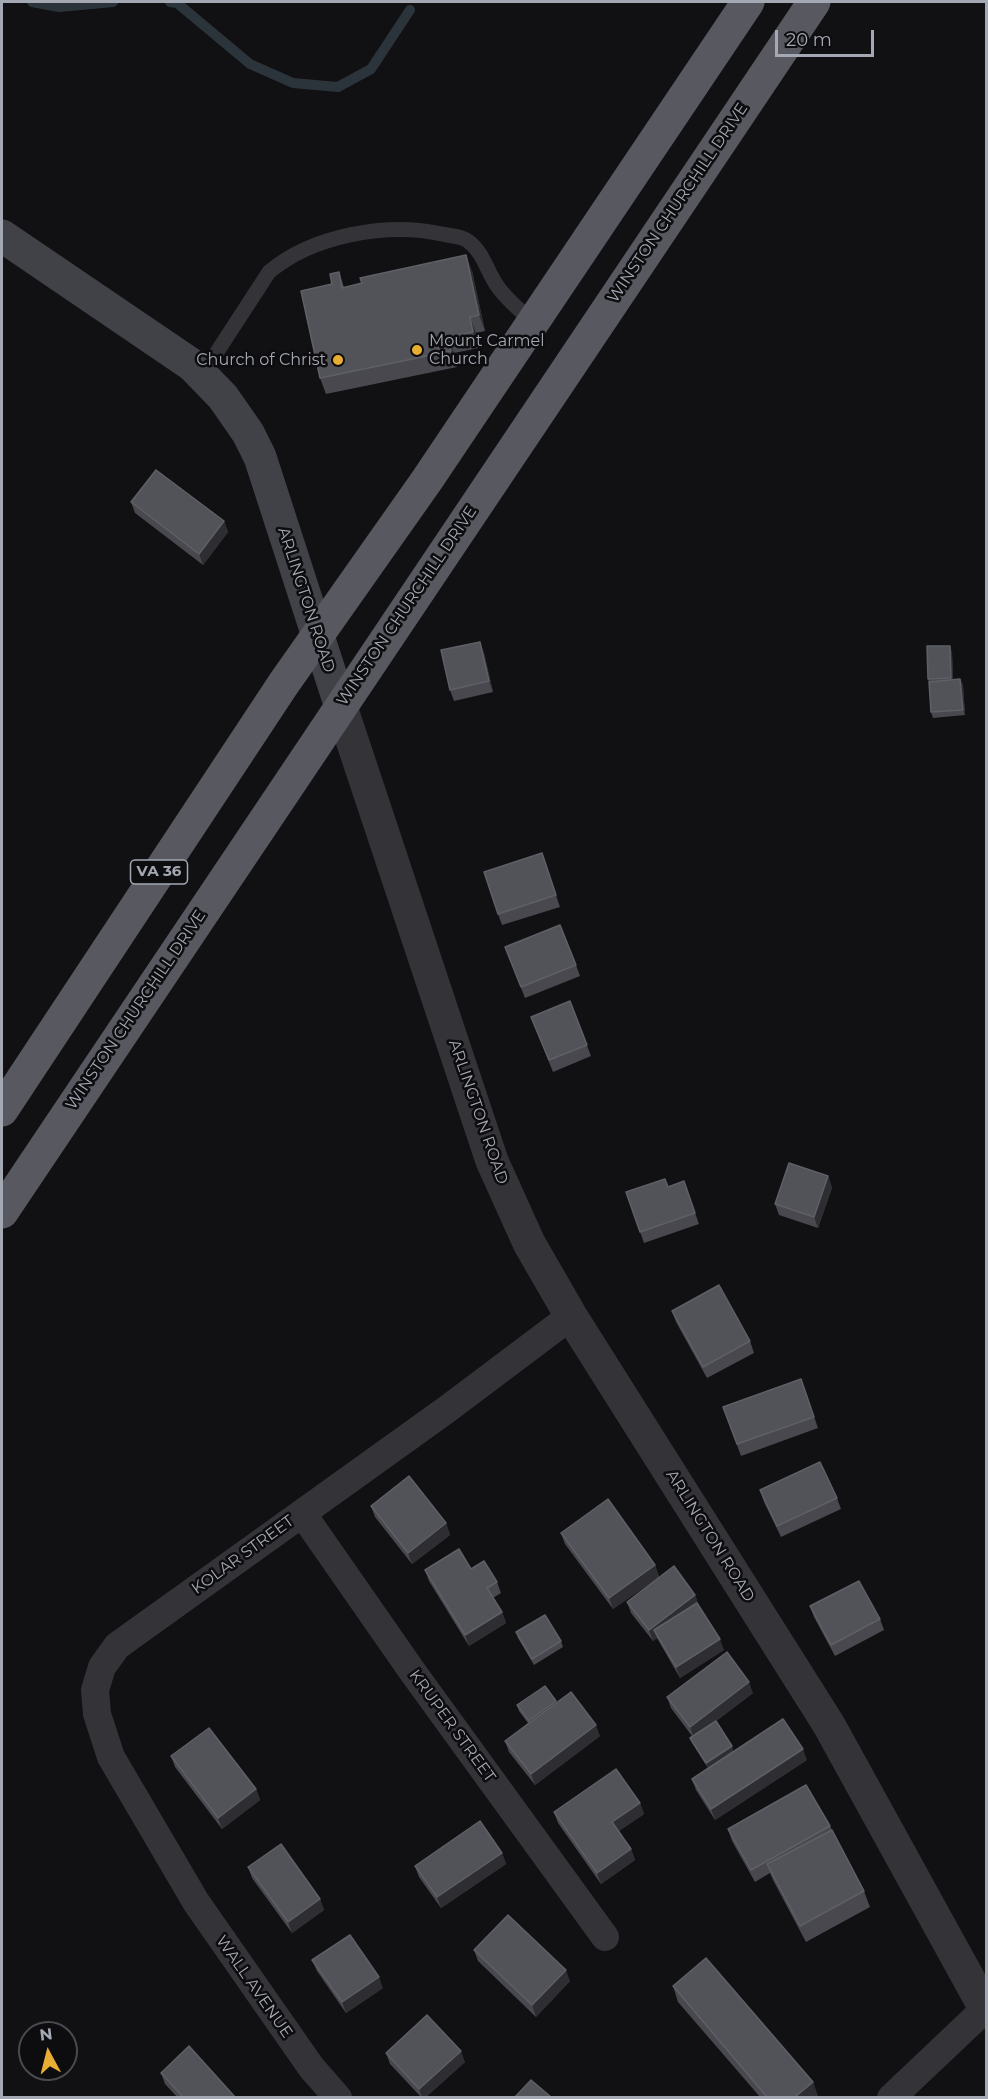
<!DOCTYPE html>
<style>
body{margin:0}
#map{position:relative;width:988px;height:2099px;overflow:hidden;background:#111113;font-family:Montserrat,sans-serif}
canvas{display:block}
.frame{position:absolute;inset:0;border:3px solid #a3a8b3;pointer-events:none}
.north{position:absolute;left:18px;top:2021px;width:60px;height:60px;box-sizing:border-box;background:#0d0c0e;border:2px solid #494a50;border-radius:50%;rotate:353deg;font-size:16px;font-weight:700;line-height:24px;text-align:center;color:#a3a8b3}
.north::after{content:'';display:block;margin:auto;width:21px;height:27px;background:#e8ae34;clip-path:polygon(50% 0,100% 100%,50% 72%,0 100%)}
.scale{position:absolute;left:775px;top:30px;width:99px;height:27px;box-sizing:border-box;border:3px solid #a3a8b3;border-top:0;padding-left:8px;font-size:18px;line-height:21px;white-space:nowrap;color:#a3a8b3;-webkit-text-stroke:4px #0d0c0e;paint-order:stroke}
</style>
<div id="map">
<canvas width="988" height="2099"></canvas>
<div class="frame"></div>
<div class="north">N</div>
<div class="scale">20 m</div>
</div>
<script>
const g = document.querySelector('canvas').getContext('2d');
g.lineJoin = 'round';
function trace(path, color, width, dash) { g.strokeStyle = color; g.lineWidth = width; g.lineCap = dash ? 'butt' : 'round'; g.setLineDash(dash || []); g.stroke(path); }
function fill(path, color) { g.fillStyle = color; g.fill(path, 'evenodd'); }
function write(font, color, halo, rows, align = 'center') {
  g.font = font + ' Montserrat,sans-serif'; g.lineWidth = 5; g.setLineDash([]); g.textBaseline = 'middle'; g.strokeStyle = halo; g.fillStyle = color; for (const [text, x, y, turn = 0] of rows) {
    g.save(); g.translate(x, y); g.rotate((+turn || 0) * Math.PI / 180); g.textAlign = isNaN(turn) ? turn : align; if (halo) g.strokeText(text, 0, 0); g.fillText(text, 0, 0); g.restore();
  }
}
const stream = new Path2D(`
 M32,2L59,7L113,2
 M170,2L177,3L250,64L293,83L338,87L371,69L410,10`);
const service = new Path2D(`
 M202,375L269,272C313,235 387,222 442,234C450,236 462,236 468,241C484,253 487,272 498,287C507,300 521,311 533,322`);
const minor = new Path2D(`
 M302,1513L412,1671L605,1937
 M338,2098L311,2067L196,1902L111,1757L97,1714L95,1690L102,1667L117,1646L446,1410L571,1316
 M891,2098L986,2008`);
const tertiary = new Path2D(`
 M340,704L492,1161L529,1243L571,1316L829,1725L986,2010`);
const secondary = new Path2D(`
 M2,236L192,365L223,397L248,433L260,457L340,704`);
const trunk = new Path2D(`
 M2,1110L284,683L427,480L748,2
 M2,1212L814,2`);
const wall = new Path2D(`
 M472,271L485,331L476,333L479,348L454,353L457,367L326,394L320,378L332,284L339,272L344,287Z
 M131,502L224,521L228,532L203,565L135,513Z
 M952,652L953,680L960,679L963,685L965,715L933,718L931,712L929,683L928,679Z
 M484,653L493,692L454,701L450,690Z
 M542,853L560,907L502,925L498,914Z
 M505,947L576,965L580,976L525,998Z
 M570,1001L591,1056L553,1072L531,1017Z
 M828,1176L832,1188L818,1228L779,1215L775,1204Z
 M684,1181L699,1224L644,1243L626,1192L668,1187Z
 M672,1311L750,1341L754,1353L707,1378L676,1322Z
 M801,1379L818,1428L741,1456L723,1407Z
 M760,1490L837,1498L841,1509L781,1537L764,1502Z
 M371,1506L446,1523L450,1535L412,1564L375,1517Z
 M561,1533L655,1565L659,1577L613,1609L565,1544Z
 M471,1569L497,1582L501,1593L493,1598L502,1612L506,1623L469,1646L429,1581L425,1570Z
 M695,1595L699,1606L724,1650L680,1678L657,1638L653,1641L631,1613L627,1602Z
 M810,1606L880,1619L884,1630L835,1656L814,1617Z
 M516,1632L561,1641L563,1647L534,1665L518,1638Z
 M753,1693L716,1721L734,1752L807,1760L715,1820L696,1790L692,1779L708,1768L692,1743L690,1738L692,1736L671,1708L667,1697Z
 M557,1702L600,1736L535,1785L509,1752L505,1741L528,1723L519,1711L517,1705Z
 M171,1756L256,1789L260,1800L222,1829L175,1767Z
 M640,1803L644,1814L619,1831L631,1849L635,1860L601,1884L558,1823L554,1812Z
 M830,1826L864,1891L870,1907L806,1942L773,1880L770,1873L755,1882L732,1841L728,1829Z
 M502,1853L506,1864L441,1908L419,1877L415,1866Z
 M248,1867L320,1899L324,1910L292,1933L252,1878Z
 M474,1950L570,1981L536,2017L478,1961Z
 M312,1960L383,1988L346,2013L317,1971Z
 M673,1986L813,2082L818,2097H760L678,2002Z
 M386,2053L465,2062L426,2097H421L390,2064Z
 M161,2073L235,2097H177L165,2084Z`);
const shadedWall = new Path2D(`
 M466,255L472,271L485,331L479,315Z
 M470,317L476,333L479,348L473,332Z
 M448,337L454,353L457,367L451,351Z
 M224,521L228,532L203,565L199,554Z
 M480,642L484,653L493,692L489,681Z
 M950,646L952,652L953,684L951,678Z
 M960,679L963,685L965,715L963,710Z
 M828,1176L832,1188L818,1228L814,1217Z
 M446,1523L450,1535L412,1564L408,1553Z
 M655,1565L659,1577L613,1609L609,1598Z
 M695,1595L699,1606L658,1637L654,1630L657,1638L653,1641L649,1630Z
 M502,1612L506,1623L469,1646L465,1635Z
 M720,1639L724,1650L680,1678L676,1667Z
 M749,1682L753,1693L694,1738L690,1727Z
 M556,1701L558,1707L531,1727L529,1721Z
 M596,1725L600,1736L535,1785L531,1774Z
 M732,1746L734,1752L708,1769L706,1763Z
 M803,1749L807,1760L715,1820L711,1809Z
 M256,1789L260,1800L222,1829L218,1818Z
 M640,1803L644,1814L616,1833L612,1822Z
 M631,1849L635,1860L601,1884L597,1873Z
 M502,1853L506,1864L441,1908L437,1897Z
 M320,1899L324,1910L292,1933L288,1922Z
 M566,1970L570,1981L536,2017L532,2005Z
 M379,1977L383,1988L346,2013L342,2002Z
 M461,2051L465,2062L426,2097H422L419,2089Z
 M813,2082L818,2097H795Z`);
const building = new Path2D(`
 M466,255L479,315L470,317L473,332L448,337L451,351L320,378L301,291L332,284L330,274L339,272L342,288L362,283L360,278Z
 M156,470L224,521L199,554L131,502Z
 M480,642L489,681L450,690L441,650Z
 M927,646H950L951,678L928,679Z
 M960,679L963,710L931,712L929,682Z
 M542,853L556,895L498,914L484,872Z
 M560,925L576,965L521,987L505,947Z
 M570,1001L587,1045L549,1060L531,1017Z
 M789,1163L828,1176L814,1217L775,1204Z
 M665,1179L668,1187L684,1181L695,1213L640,1232L626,1192Z
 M719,1285L750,1341L703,1367L672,1311Z
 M801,1379L814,1417L737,1444L723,1407Z
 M820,1462L837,1498L777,1526L760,1490Z
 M409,1476L446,1523L408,1553L371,1506Z
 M608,1499L655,1565L609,1598L561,1533Z
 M459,1549L471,1569L484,1561L497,1582L487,1588L502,1612L465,1635L425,1570Z
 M674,1566L695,1595L649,1630L627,1602Z
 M859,1581L880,1619L831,1645L810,1606Z
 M697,1603L720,1639L676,1667L654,1630Z
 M545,1615L561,1641L532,1659L516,1632Z
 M727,1652L749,1682L690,1727L667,1697Z
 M545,1686L556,1701L529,1721L517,1705Z
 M571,1692L596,1725L531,1774L505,1741Z
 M783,1719L803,1749L711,1809L692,1779Z
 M716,1721L732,1746L706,1763L690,1738Z
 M209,1728L256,1789L218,1818L171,1756Z
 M616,1769L640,1803L612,1822L631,1849L597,1873L554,1812Z
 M806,1785L830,1826L751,1870L728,1829Z
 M480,1821L502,1853L437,1897L415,1866Z
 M832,1830L864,1891L800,1926L767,1864Z
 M281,1844L320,1899L288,1922L248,1867Z
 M508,1915L566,1970L532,2005L474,1950Z
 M350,1935L379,1977L342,2002L312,1960Z
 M706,1958L813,2082L795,2097H767L673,1986Z
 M427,2015L461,2051L419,2089L386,2053Z
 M189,2046L235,2097H183L161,2073Z
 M531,2080L551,2097H515Z`);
const markers = [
 [417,350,6,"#e8ae34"],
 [338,360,6,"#e8ae34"]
];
const shields = [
 [159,872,57]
];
const shieldNames = [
 ["VA 36",159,872]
];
const streetNames = [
 ["WINSTON CHURCHILL DRIVE",678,203,-56],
 ["ARLINGTON ROAD",306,600,72],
 ["WINSTON CHURCHILL DRIVE",407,606,-56],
 ["WINSTON CHURCHILL DRIVE",136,1010,-56],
 ["ARLINGTON ROAD",478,1112,71],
 ["ARLINGTON ROAD",710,1536,58],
 ["KOLAR STREET",243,1555,-36],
 ["KRUPER STREET",452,1726,54],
 ["WALL AVENUE",254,1987,55]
];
const poiNames = [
 ["Mount Carmel",429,341],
 ["Church",429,359],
 ["Church of Christ",326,360,"right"]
];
trace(stream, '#2c343b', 10);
trace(service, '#333338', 15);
trace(minor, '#333338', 28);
trace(tertiary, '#333338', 33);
trace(secondary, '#414248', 33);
trace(trunk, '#575860', 33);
fill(wall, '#48484e');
fill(shadedWall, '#2e2e32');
fill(building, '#525359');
trace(building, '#5e6067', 1.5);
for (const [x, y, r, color] of markers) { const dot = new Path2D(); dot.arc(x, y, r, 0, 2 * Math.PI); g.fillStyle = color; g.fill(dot); trace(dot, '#0d0c0e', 2); }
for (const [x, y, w] of shields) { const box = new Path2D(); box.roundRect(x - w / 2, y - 12, w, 24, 4.5); g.fillStyle = '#0d0c0e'; g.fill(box); trace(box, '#a3a8b3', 1.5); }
write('bold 15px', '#a3a8b3', null, shieldNames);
write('16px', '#a3a8b3', '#0d0c0e', streetNames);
write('16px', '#a3a8b3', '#0d0c0e', poiNames, 'left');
</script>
